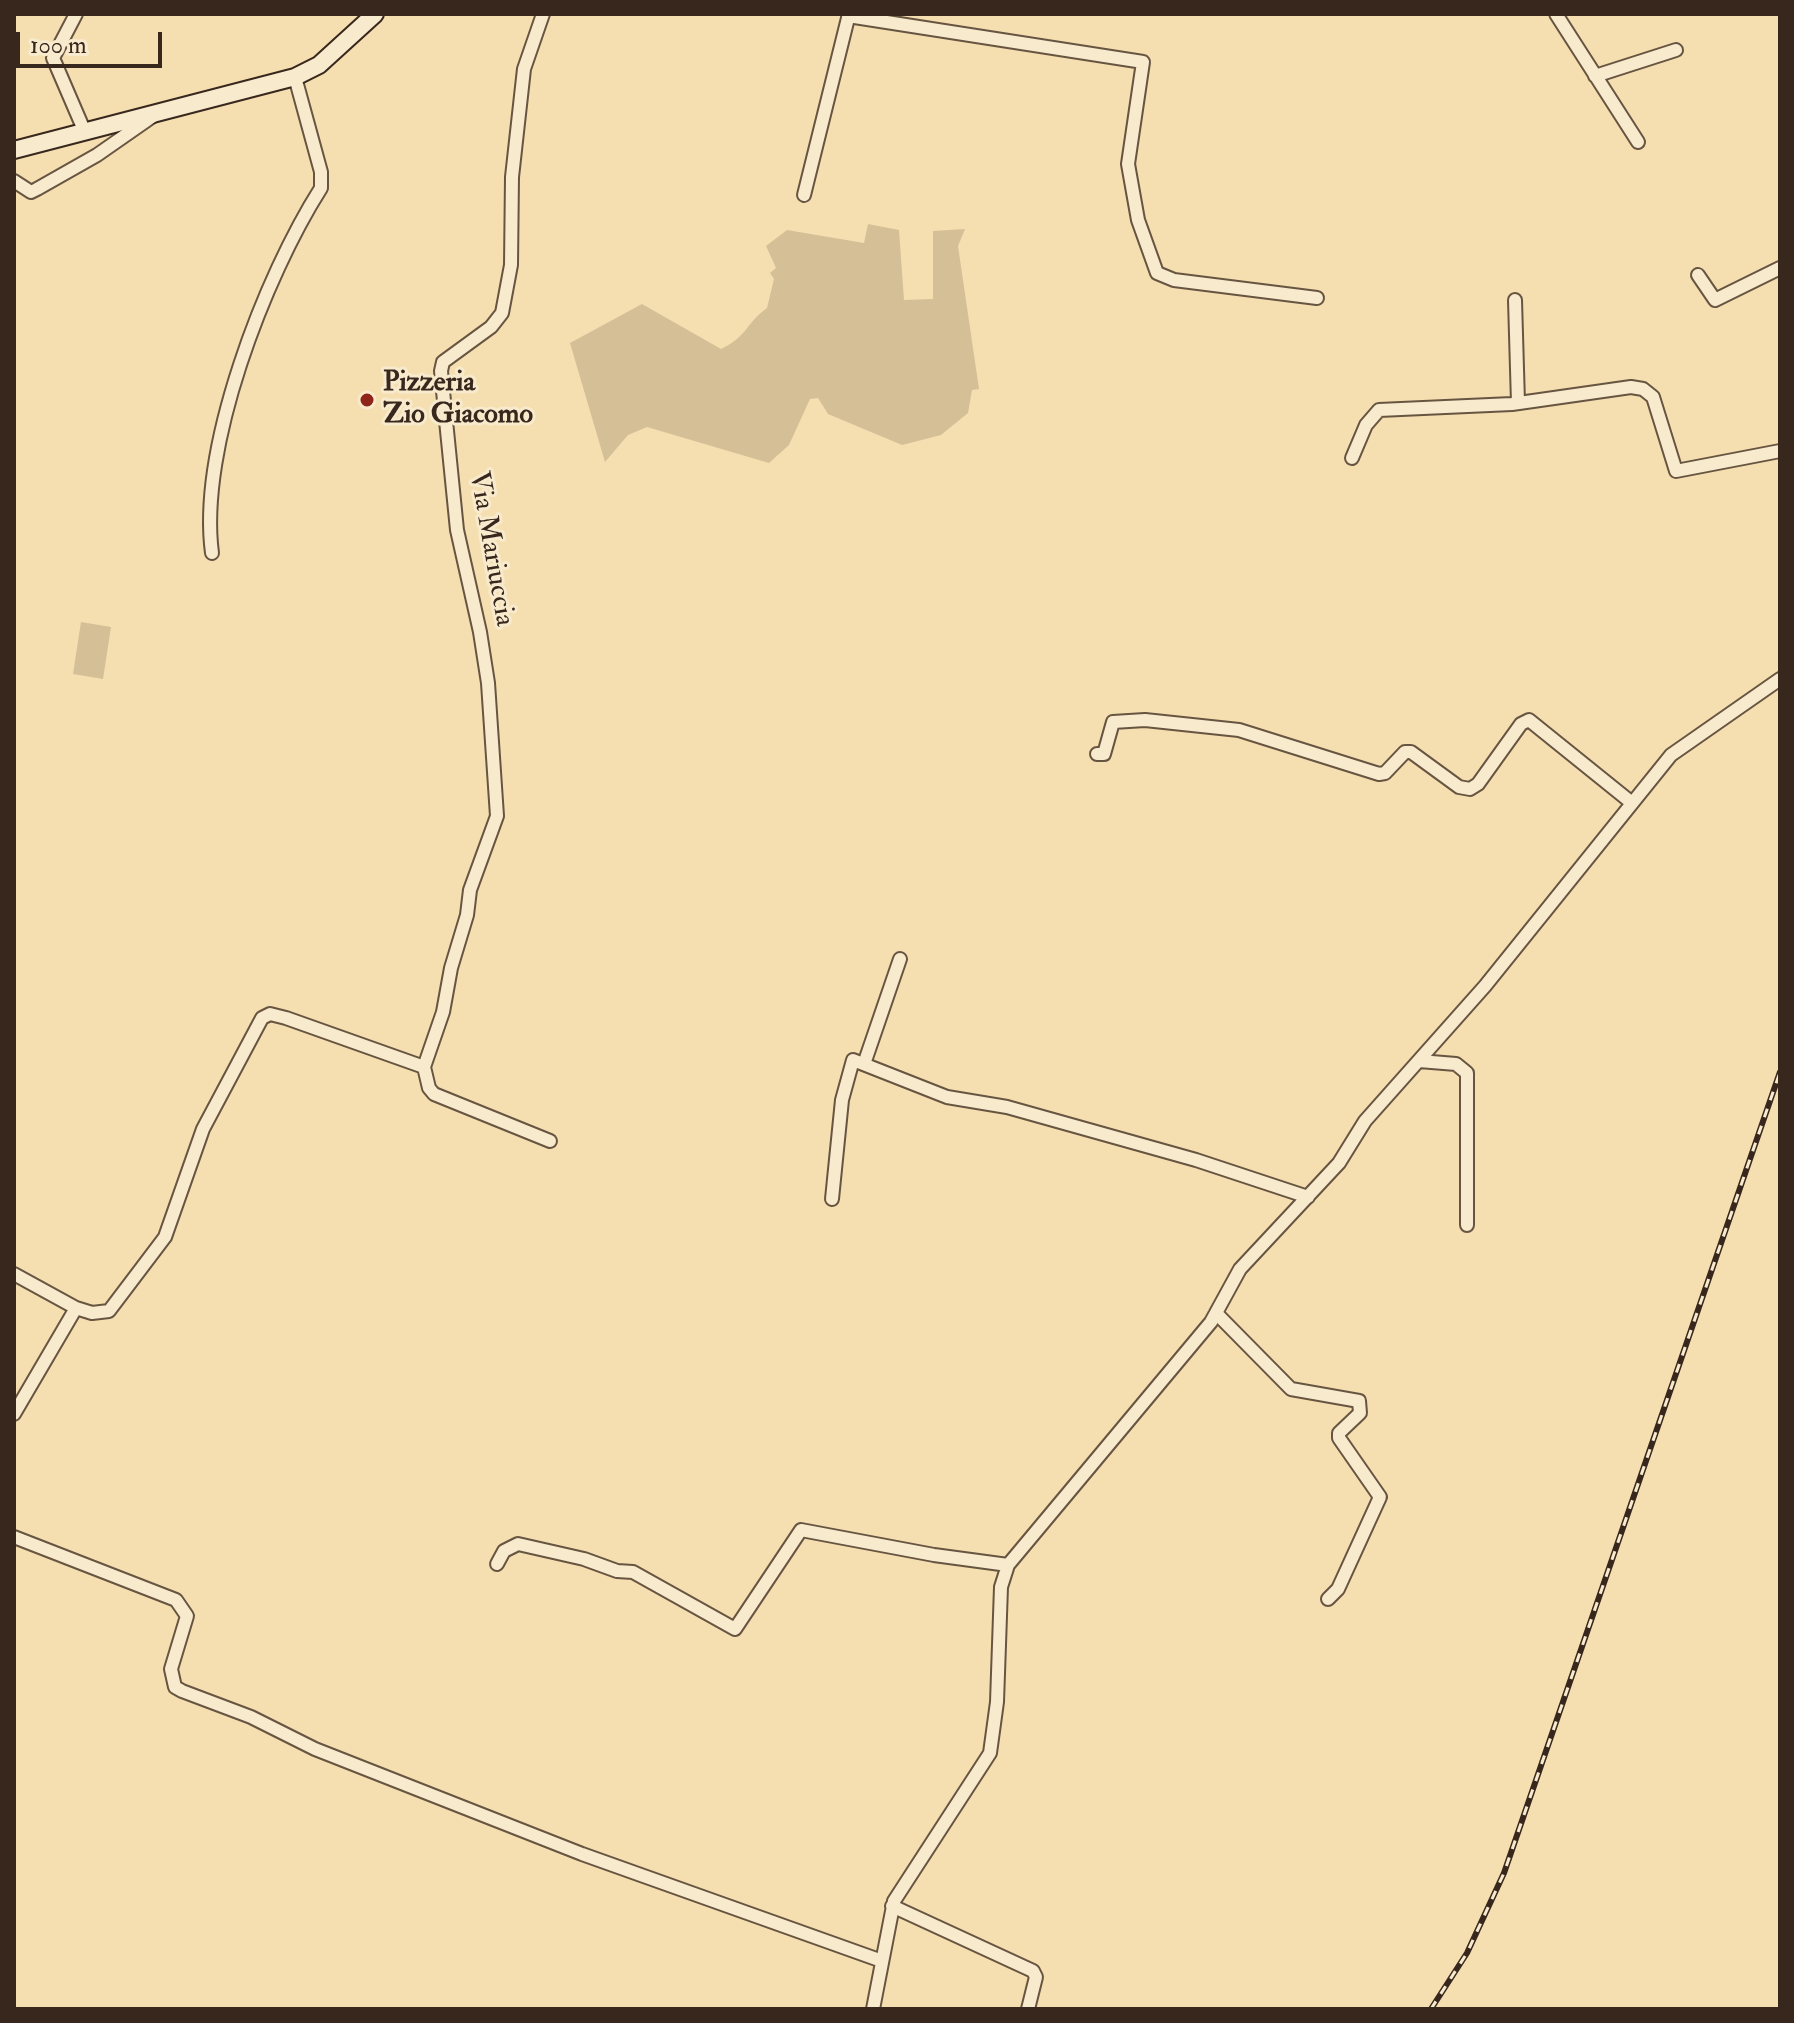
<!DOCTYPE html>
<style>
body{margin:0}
#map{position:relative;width:1794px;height:2023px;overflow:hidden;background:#f5deb0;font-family:"IM FELL Double Pica",serif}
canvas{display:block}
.frame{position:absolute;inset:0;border:16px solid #38271d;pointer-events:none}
.scale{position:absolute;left:16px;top:32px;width:146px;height:36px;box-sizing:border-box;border:4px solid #38271d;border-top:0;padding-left:10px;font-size:24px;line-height:28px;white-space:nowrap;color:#38271d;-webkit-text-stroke:6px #f8eacc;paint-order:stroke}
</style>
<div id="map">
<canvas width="1794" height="2023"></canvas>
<div class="frame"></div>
<div class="scale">100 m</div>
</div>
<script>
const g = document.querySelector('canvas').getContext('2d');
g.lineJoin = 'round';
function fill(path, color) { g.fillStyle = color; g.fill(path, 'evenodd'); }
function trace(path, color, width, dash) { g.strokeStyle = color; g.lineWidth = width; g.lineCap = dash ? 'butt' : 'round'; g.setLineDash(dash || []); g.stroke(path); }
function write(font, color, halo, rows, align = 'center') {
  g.font = font + ' "IM FELL Double Pica",serif'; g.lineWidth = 6; g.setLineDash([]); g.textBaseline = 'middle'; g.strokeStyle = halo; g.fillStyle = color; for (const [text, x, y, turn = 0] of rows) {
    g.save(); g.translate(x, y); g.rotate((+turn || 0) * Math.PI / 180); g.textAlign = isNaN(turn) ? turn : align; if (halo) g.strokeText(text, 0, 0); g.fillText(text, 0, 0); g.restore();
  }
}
const green = new Path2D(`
 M868,224L899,230L904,300L933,299V231L965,229L958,246L979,389L972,390L968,413L941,435L902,445L828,414L818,398L810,399L789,445L769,463L647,427L628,435L605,462L570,343L642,304L721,349C749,335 745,324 767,308L774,279L770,273L776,268L766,246L787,230L864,243Z
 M81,622L111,627L103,679L73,674Z`);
const street = new Path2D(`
 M76,14L53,58L84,130
 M543,14L524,69L512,177L511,265L502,313L491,327L443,362L441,371L457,530L480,632L488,683L497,816L470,890L467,915L451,968L443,1012L424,1067L429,1088L434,1094L550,1141
 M1556,14L1638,142
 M848,16L1143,62L1128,164L1138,220L1157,273L1174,280L1317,298
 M1595,76L1676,50
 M14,181L31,192L37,189L97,155L153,116
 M804,195L849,14
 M1698,275L1715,300L1780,268
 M1515,300L1518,403
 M1352,458L1366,425L1379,410L1512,404L1631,387L1643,389L1653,397L1676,471L1780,451
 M212,553C198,448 265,276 321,188V172L295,77
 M1097,754H1104L1113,722L1145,720L1239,730L1379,774L1385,773L1405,752H1411L1459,787L1470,789L1478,784L1521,724L1529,720L1632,803
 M1419,1061L1456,1064L1467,1073V1225
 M864,1064L900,959
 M832,1199L842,1100L853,1060L947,1097L1007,1107L1196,1160L1308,1197
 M14,1274L76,1308
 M1216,1313L1291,1389L1359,1401L1360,1413L1339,1433V1438L1380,1497L1338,1589L1328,1599
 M14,1414L76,1308L92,1313L109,1311L165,1237L203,1129L262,1018L270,1014L286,1018L424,1067
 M14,1537L176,1600L187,1616L171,1669L175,1687L182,1691L251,1717L315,1749L582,1854L882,1961
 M497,1564L504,1551L518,1544L584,1559L617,1571L633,1572L735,1629L801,1530L934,1555L1008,1565
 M892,1906L1033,1971L1036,1977L1028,2009
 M873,2009L894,1901L990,1753L997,1702L1001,1587L1008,1565L1211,1322L1240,1269L1339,1163L1365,1121L1485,986L1671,755L1780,679`);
const secondary = new Path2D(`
 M14,150L295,77L319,65L375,14`);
const rail = new Path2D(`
 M1431,2009L1467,1953L1504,1873L1780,1072`);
const markers = [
 [367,400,8,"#8f2418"]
];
const poiNames = [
 ["Pizzeria",383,384],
 ["Zio Giacomo",383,416]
];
const streetNames = [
 ["Via Mariuccia",490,549,80]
];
fill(green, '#d5bf97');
trace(street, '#675542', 16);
trace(secondary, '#38271d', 20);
trace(street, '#f8eacc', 12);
trace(secondary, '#f8eacc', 16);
trace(rail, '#38271d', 6);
trace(rail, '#f8eacc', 3, [9]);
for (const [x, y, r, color] of markers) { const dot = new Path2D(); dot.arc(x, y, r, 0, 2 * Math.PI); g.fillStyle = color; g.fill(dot); trace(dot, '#f8eacc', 3); }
write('bold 28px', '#38271d', '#f8eacc', poiNames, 'left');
write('28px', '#38271d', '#f8eacc', streetNames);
</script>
